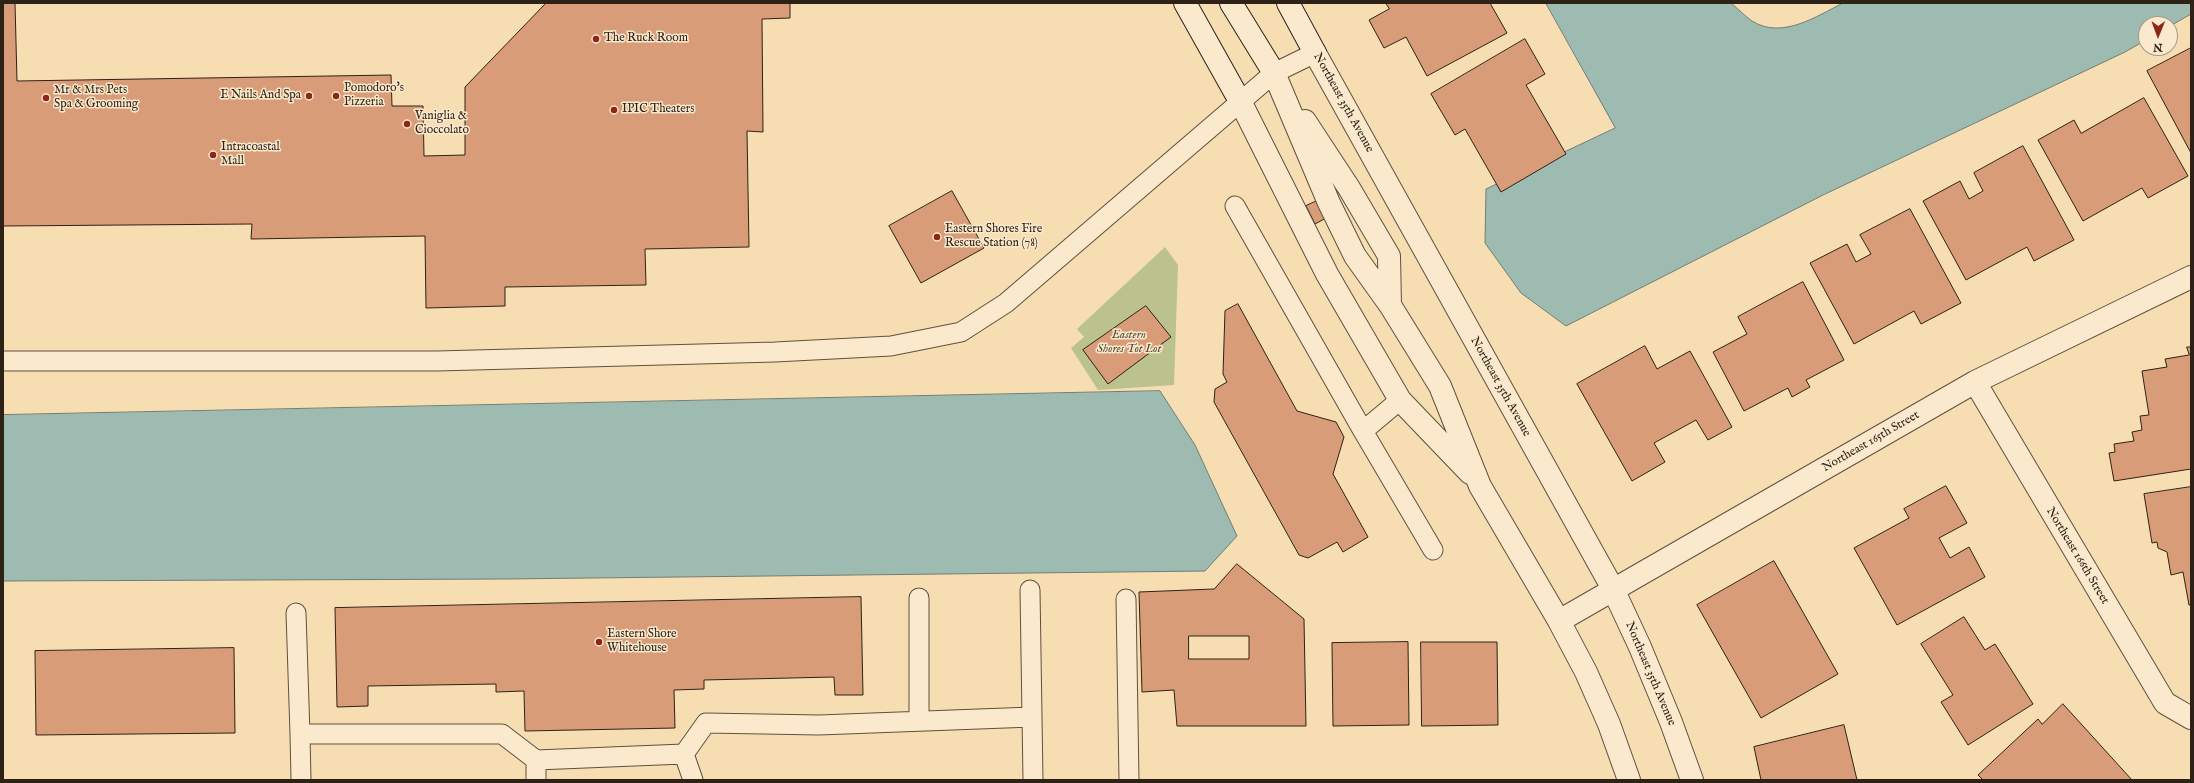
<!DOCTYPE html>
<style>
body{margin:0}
#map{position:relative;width:2194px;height:783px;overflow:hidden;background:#f7ddb2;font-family:"IM FELL English",serif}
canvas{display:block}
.frame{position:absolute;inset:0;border:4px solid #2e2116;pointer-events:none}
.north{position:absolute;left:2138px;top:16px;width:40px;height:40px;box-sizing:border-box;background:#fae9cd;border:1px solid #a89984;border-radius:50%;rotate:181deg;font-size:11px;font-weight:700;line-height:16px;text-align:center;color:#2e2116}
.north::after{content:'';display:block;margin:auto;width:14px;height:18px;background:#8f2418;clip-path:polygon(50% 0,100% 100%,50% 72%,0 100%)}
</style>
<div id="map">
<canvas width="2194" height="783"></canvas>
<div class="frame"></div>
<div class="north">N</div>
</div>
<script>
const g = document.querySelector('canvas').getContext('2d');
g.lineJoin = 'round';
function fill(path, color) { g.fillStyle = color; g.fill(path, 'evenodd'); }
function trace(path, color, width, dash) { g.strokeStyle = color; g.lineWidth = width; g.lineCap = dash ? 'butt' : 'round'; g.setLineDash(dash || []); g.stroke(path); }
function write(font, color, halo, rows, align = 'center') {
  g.font = font + ' "IM FELL English",serif'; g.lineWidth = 3; g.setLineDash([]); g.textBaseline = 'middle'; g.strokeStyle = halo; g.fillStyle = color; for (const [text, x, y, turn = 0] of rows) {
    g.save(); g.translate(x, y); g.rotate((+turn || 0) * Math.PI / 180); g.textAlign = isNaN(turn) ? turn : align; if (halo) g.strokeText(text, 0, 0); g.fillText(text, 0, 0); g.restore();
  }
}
const green = new Path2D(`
 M1165,247L1178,265L1174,385L1098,390L1071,348L1084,337L1077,329Z`);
const water = new Path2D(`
 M1546,3H1731C1738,9 1745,16 1752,21C1782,40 1817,16 1843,3H2191V14L2170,26V24H2146V40L2125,52L1823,195L1566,326L1521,293L1485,243L1486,189L1615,128Z
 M1160,391L1195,445L1237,536L1205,571L504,579L3,581V415Z`);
const building = new Path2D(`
 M3,3H15L17,81L391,75L392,106H423L424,156L465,155V87L546,3H790V18L762,19L763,132L747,131L749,247L645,249L646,285L505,287V306L426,308L425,236L251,239L252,224L3,226Z
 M1386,3H1490L1507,33L1427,76L1406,37L1384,48L1369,20L1389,9Z
 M1525,39L1545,74L1526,85L1566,154L1501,192L1465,129L1455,135L1431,94Z
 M2191,48V153L2147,71Z
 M2144,98L2188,176L2148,198L2142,188L2083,221L2038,140L2074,120L2081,133Z
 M2023,146L2074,240L2034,261L2027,247L1966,280L1923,201L1960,181L1969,199L1983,191L1974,173Z
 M952,191L984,248L921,283L889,226Z
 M1317,201L1326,218L1315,224L1306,206Z
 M1910,209L1961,303L1921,324L1914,311L1854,344L1810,263L1847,244L1856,262L1871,254L1860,235Z
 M1803,282L1844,360L1806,380L1810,387L1792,397L1788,388L1744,411L1713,352L1747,334L1738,317Z
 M1238,304L1297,411L1336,422L1344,437L1333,474L1368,537L1343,552L1337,542L1308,558L1299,555L1214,402L1215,389L1227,382L1223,374L1225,311Z
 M1146,306L1171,337L1108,384L1083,350Z
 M1645,346L1657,369L1690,351L1732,427L1708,440L1696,420L1654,443L1665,462L1632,481L1577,384Z
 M2187,347H2191V469L2114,481L2109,453L2115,452L2114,444L2134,441L2132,432L2142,430L2140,416L2149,415L2142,371L2167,367L2165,359L2189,355Z
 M1946,486L1967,523L1939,538L1950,558L1969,547L1985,577L1897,625L1854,548L1909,518L1904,509Z
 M2191,487V605H2189L2183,572L2171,575L2167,552L2158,548L2157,542L2152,543L2144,494Z
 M1774,561L1838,674L1761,718L1697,605Z
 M1237,564L1304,619L1306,726H1177L1174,690L1142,692L1139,592L1214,589ZM1189,636H1249V659H1189Z
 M861,597L863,695H835L834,677L704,680V689L674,690L675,728L525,731L524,691L496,692V684L368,686V706L337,707L335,608Z
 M1964,617L1985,650L1995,644L2033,704L1968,745L1941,702L1953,695L1921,644Z
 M1408,642L1409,725L1333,726L1332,643Z
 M1421,642H1497L1498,725L1422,726Z
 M234,648L235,733L36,735L35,651Z
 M2063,704L2132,780H1983L1978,775L2038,719L2042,724Z
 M1844,725L1857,780H1761L1754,747Z`);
const lane = new Path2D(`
 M1235,206L1363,431
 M3,361H437L775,352L891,346L961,332L1006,303L1274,73L1315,53
 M1400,400L1363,431L1433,550
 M1030,590L1033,780
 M919,598V721
 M1126,599L1129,780
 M296,613L300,734
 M684,754L706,723L819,725L1032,717
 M536,760V780
 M301,780L300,734H502L536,760L684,754L693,780`);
const street = new Path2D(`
 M1315,53L1613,589L1640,647L1671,722L1692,780
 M1274,73L1329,203L1355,256L1390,305L1440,386L1480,486L1559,621L1586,672L1609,724L1629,780
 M1241,103L1327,274L1400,400L1470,473
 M1305,121L1349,188L1389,256L1390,305
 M1975,382L2165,703L2191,718
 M1559,621L1975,382L2191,277`);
const secondary = new Path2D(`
 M1185,3L1241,103
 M1231,3L1274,73
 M1288,3L1315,53`);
const markers = [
 [596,39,4,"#8f2418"],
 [309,96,4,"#8f2418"],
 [336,96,4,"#8f2418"],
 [46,98,4,"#8f2418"],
 [614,110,4,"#8f2418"],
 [407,124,4,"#8f2418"],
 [213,155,4,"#8f2418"],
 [937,237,4,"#8f2418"],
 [599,642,4,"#8f2418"]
];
const poiNames = [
 ["The Ruck Room",604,39],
 ["Pomodoro's",344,89],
 ["Pizzeria",344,103],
 ["Mr & Mrs Pets",54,91],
 ["Spa & Grooming",54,105],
 ["E Nails And Spa",301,96,"right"],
 ["IPIC Theaters",622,110],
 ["Vaniglia &",415,117],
 ["Cioccolato",415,131],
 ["Intracoastal",221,148],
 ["Mall",221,162],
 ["Eastern Shores Fire",945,230],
 ["Rescue Station (78)",945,244],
 ["Eastern Shore",607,635],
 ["Whitehouse",607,649]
];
const streetNames = [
 ["Northeast 35th Avenue",1343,103,61],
 ["Northeast 35th Avenue",1500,387,61],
 ["Northeast 165th Street",1871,442,-30],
 ["Northeast 166th Street",2077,556,59],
 ["Northeast 35th Avenue",1650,674,67]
];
const parkNames = [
 ["Eastern",1129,336],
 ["Shores Tot Lot",1129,350]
];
fill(green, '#bbc28d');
fill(water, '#9ebbb2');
trace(water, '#717d74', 1);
fill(building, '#d99c78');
trace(building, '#2e2116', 1);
trace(lane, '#60503d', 21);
trace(street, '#60503d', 24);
trace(secondary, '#2e2116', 24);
trace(lane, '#fae9cd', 19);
trace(street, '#fae9cd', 22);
trace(secondary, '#fae9cd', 22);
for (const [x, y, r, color] of markers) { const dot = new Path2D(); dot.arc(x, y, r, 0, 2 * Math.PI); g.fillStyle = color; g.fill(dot); trace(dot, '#fae9cd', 1.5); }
write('12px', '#2e2116', '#fae9cd', poiNames, 'left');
write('12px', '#2e2116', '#fae9cd', streetNames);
write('italic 12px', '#58513a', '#fae9cd', parkNames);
</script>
